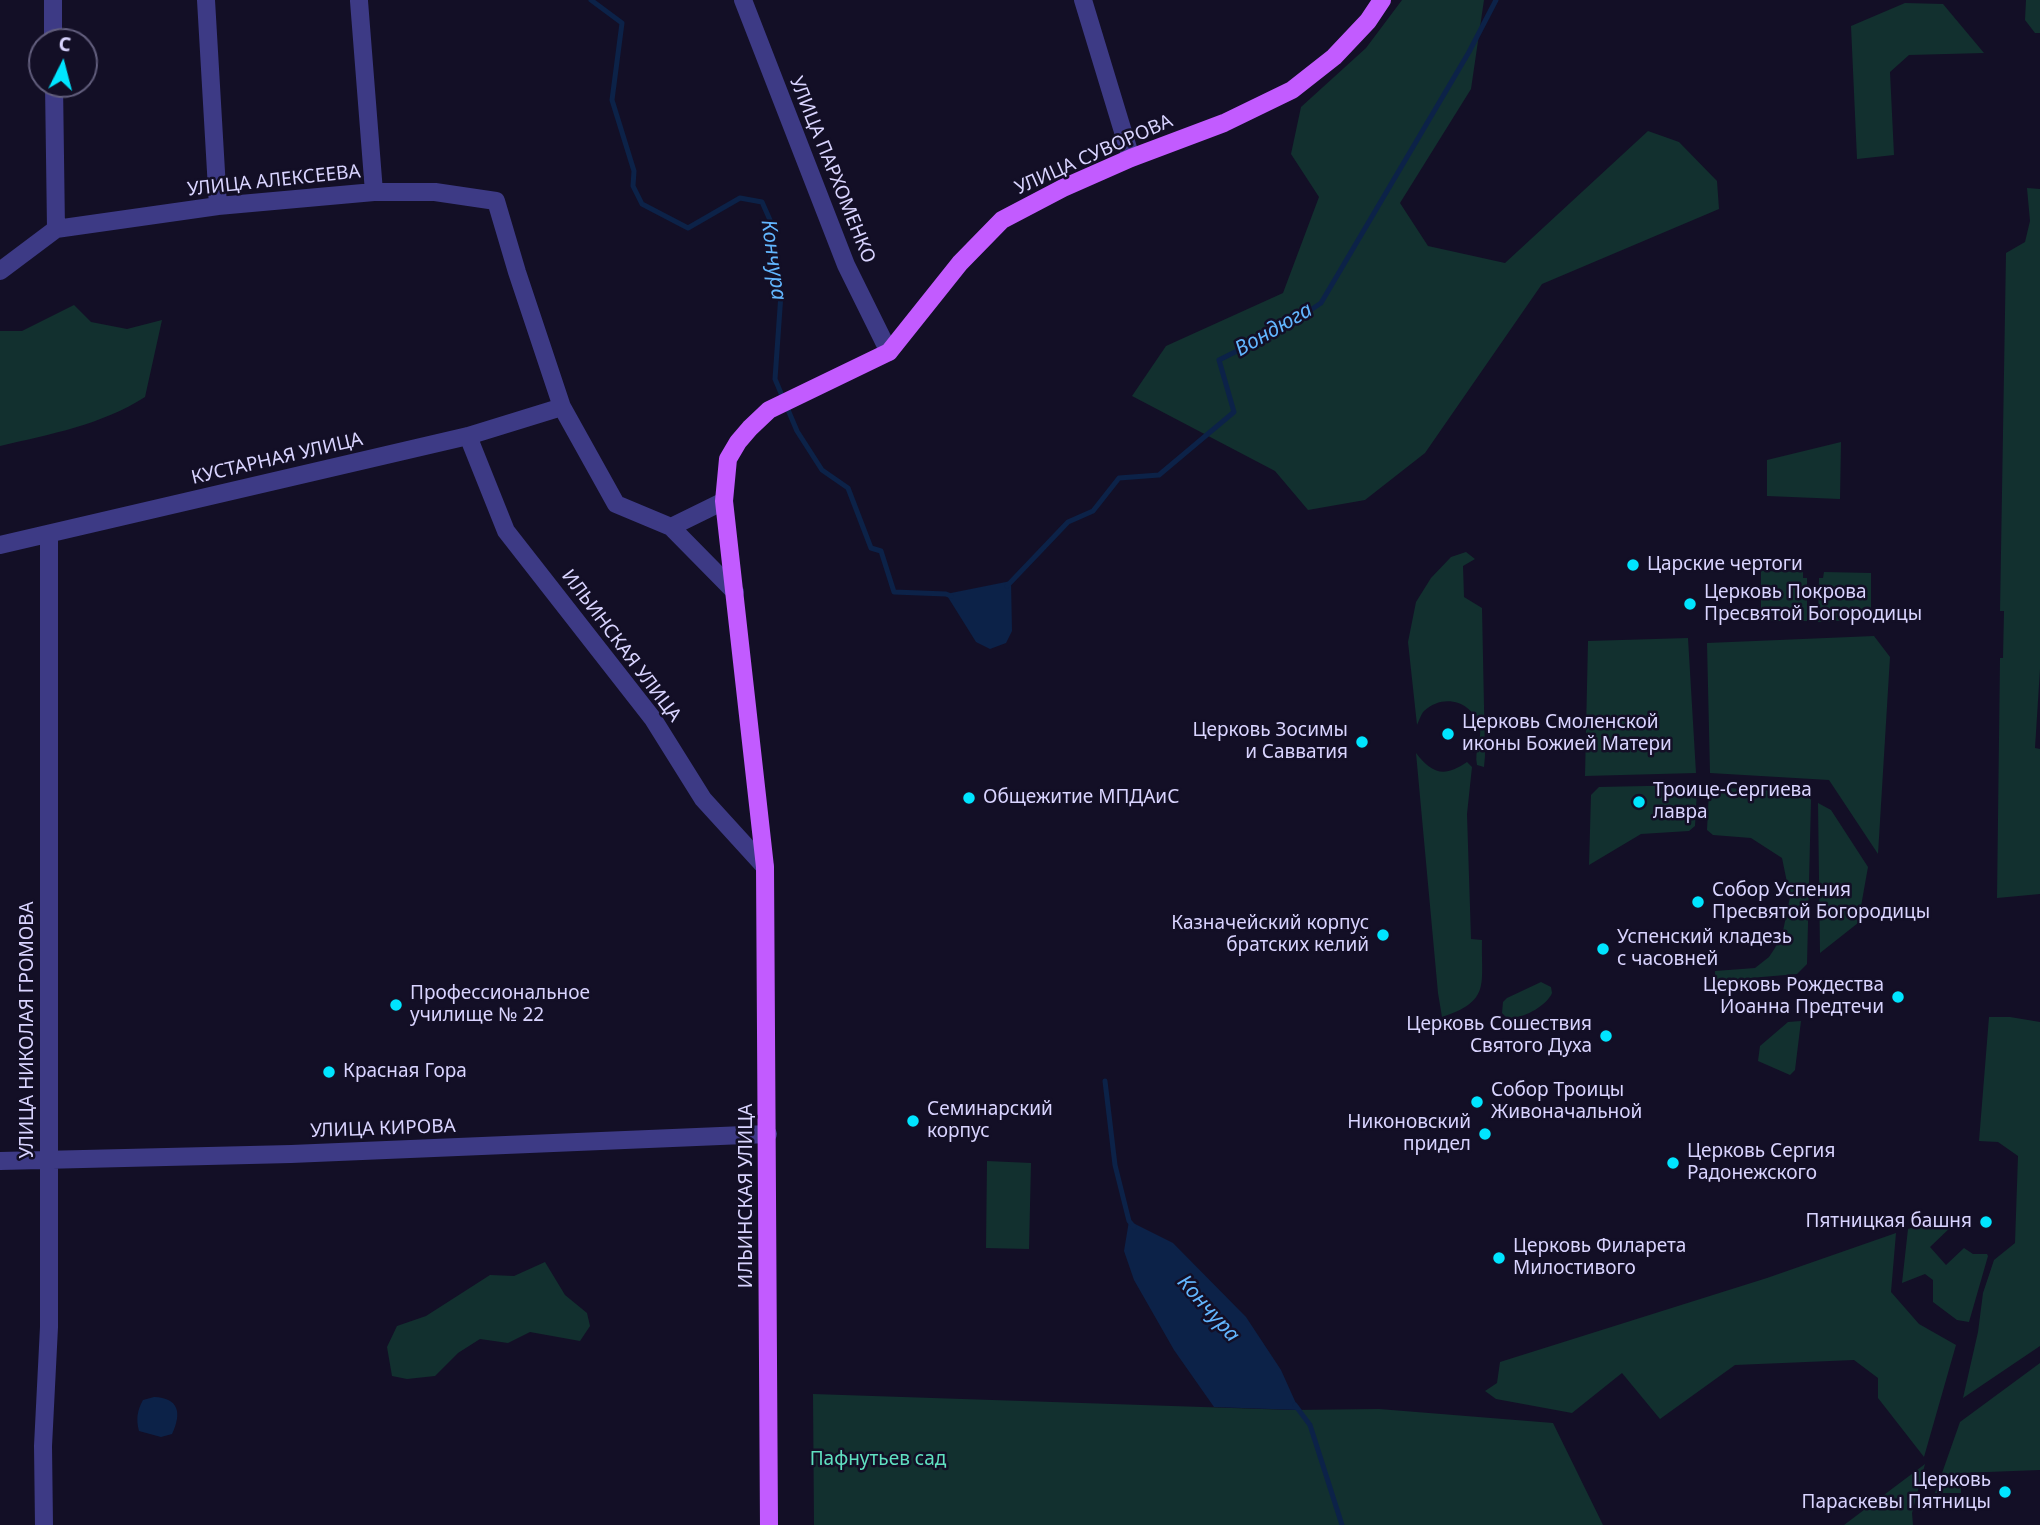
<!DOCTYPE html>
<meta charset="utf-8">
<style>
body{margin:0}
#map{position:relative;width:2040px;height:1525px;overflow:hidden;background:#130f26;font-family:"Noto Sans",sans-serif}
canvas{display:block}
.north{position:absolute;left:28px;top:28px;width:70px;height:70px;box-sizing:border-box;background:#130f26;border:2px solid #625e7d;border-radius:50%;rotate:6deg;font-size:19px;font-weight:700;line-height:28px;text-align:center;color:#d9d4ff}
.north::after{content:'';display:block;margin:auto;width:24px;height:32px;background:#00e5ff;clip-path:polygon(50% 0,100% 100%,50% 72%,0 100%)}
</style>
<div id="map">
<canvas width="2040" height="1525"></canvas>
<div class="north">С</div>
</div>
<script>
const g = document.querySelector('canvas').getContext('2d');
g.lineJoin = 'round';
function fill(path, color) { g.fillStyle = color; g.fill(path, 'evenodd'); }
function trace(path, color, width, dash) { g.strokeStyle = color; g.lineWidth = width; g.lineCap = dash ? 'butt' : 'round'; g.setLineDash(dash || []); g.stroke(path); }
function write(font, color, halo, rows, align = 'center') {
  g.font = font + ' "Noto Sans",sans-serif'; g.lineWidth = 5; g.setLineDash([]); g.textBaseline = 'middle'; g.strokeStyle = halo; g.fillStyle = color; for (const [text, x, y, turn = 0] of rows) {
    g.save(); g.translate(x, y); g.rotate((+turn || 0) * Math.PI / 180); g.textAlign = isNaN(turn) ? turn : align; if (halo) g.strokeText(text, 0, 0); g.fillText(text, 0, 0); g.restore();
  }
}
const green = new Path2D(`
 M1402,0H1484L1471,89L1400,203L1428,246L1505,263L1648,131L1679,142L1717,181L1719,209L1542,284L1425,453L1365,500L1308,510L1275,471L1132,396L1166,346L1283,293L1319,197L1291,154L1301,107L1366,48Z
 M2026,0H2040V33H2035L2025,20Z
 M1905,3L1943,4L1984,53L1909,55L1890,72L1894,155L1857,159L1851,26Z
 M2027,188L2040,189V669L2035,748L2040,749V894L1997,898L2000,658H2003L2004,611H2000L2006,253L2025,242L2030,221Z
 M74,305L91,322L127,329L162,320L145,397C101,425 51,434 0,446V331H22Z
 M1841,442L1840,499L1767,496V460Z
 M1466,552L1475,559L1463,566L1464,597L1482,608L1485,756L1484,767L1477,765C1474,751 1482,738 1480,728C1474,702 1444,692 1424,711C1421,714 1419,721 1417,725L1408,642L1416,602L1431,578L1451,557Z
 M1761,571L1803,572V578H1807V621H1761Z
 M1824,572L1871,573V619L1818,622L1819,578H1823Z
 M1874,636L1890,657L1878,854L1829,780L1710,773L1707,643Z
 M1688,638L1696,773L1585,776L1588,641Z
 M1416,753C1433,775 1445,777 1467,762L1472,767L1467,814L1471,939L1482,940C1481,985 1491,1001 1442,1017L1438,993Z
 M1693,785L1697,790L1695,826L1689,831L1641,834L1589,865L1591,795L1599,787Z
 M1713,787L1806,793L1811,800L1807,964L1797,974L1715,981V971L1755,968L1769,957L1775,948L1783,931L1790,897L1782,858L1751,838L1713,835L1707,830L1709,791Z
 M1818,803L1831,810L1868,867L1858,923L1820,953Z
 M1541,982L1551,987L1552,993C1547,1006 1520,1021 1506,1017L1502,1013L1503,1002L1507,998Z
 M1989,1017H2010L2040,1022V1346L1963,1398L1978,1332L1983,1293L1994,1260L2015,1243L2018,1156L1998,1142L1979,1141Z
 M1801,1021L1795,1070L1790,1075L1758,1061L1760,1046L1788,1022Z
 M987,1161L1031,1163L1029,1249L986,1248Z
 M1952,1216L1953,1225L1930,1247L1946,1265L1964,1248L1973,1254H1987L1988,1256L1969,1322L1957,1320L1933,1302V1280L1925,1274L1902,1283L1908,1229Z
 M1896,1233L1891,1292L1919,1324L1956,1345L1924,1457L1878,1398V1378L1854,1360L1735,1365L1660,1419L1622,1373L1572,1413L1496,1399L1485,1391L1497,1383L1500,1362L1767,1278Z
 M545,1262L565,1295L587,1313L590,1326L580,1341L530,1332L508,1343L480,1339L458,1353L435,1376L407,1379L392,1376L387,1347L397,1326L426,1316L490,1275L514,1276Z
 M2040,1363V1470L1961,1473V1493H1935L1960,1422Z
 M813,1394L1292,1410L1379,1409L1553,1423L1603,1525H814Z
 M1925,1464L1912,1513L1913,1525H1844Z`);
const water = new Path2D(`
 M1011,581L1012,631L1006,643L990,649L976,642L946,594Z
 M1129,1221L1173,1243L1246,1317L1281,1370L1299,1410L1214,1407L1174,1350L1134,1280L1124,1251Z
 M154,1397C179,1398 182,1413 172,1434L161,1437L139,1431C136,1419 137,1411 143,1400Z`);
const stream = new Path2D(`
 M591,0L622,23L612,100L634,171L633,186L642,204L688,228L740,198L762,202L770,220L766,238L781,294L775,379L797,431L822,470L848,488L871,548L881,551L894,592L946,594L951,596
 M1007,586L1068,522L1093,511L1119,478L1159,475L1234,412L1219,360L1287,326L1321,303L1469,52L1496,0
 M1105,1081L1115,1165L1129,1221L1134,1227
 M1295,1405L1310,1425L1342,1525`);
const minor = new Path2D(`
 M53,0V42
 M206,0L218,206
 M743,0L846,265L889,352
 M1083,0L1131,158
 M359,1L374,192
 M54,84L56,229
 M0,271L56,229L218,206L374,192H435L496,201L517,272L562,407L616,504L671,527L735,592
 M468,436L506,531L653,719L703,799L765,867
 M671,527L724,501
 M0,545L468,436L562,407
 M0,1161L291,1154L768,1134
 M44,1525L43,1446L49,1327V534`);
const major = new Path2D(`
 M769,1525L765,867L724,501L728,459L738,442L750,428L769,410L889,352L960,263L1002,220L1063,188L1131,158L1224,123L1292,90L1334,57L1368,21L1382,0`);
const markers = [
 [1633,565,7,"#00e5ff"],
 [1690,604,7,"#00e5ff"],
 [1448,734,7,"#00e5ff"],
 [1362,742,7,"#00e5ff"],
 [969,798,7,"#00e5ff"],
 [1639,802,7,"#00e5ff"],
 [1698,902,7,"#00e5ff"],
 [1383,935,7,"#00e5ff"],
 [1603,949,7,"#00e5ff"],
 [1898,997,7,"#00e5ff"],
 [396,1005,7,"#00e5ff"],
 [1606,1036,7,"#00e5ff"],
 [329,1072,7,"#00e5ff"],
 [1477,1102,7,"#00e5ff"],
 [913,1121,7,"#00e5ff"],
 [1485,1134,7,"#00e5ff"],
 [1673,1163,7,"#00e5ff"],
 [1986,1222,7,"#00e5ff"],
 [1499,1258,7,"#00e5ff"],
 [2005,1492,7,"#00e5ff"]
];
const streetNames = [
 ["УЛИЦА СУВОРОВА",1094,155,-24],
 ["УЛИЦА ПАРХОМЕНКО",832,170,68],
 ["УЛИЦА АЛЕКСЕЕВА",274,181,-6],
 ["КУСТАРНАЯ УЛИЦА",277,459,-13],
 ["ИЛЬИНСКАЯ УЛИЦА",621,646,53],
 ["УЛИЦА НИКОЛАЯ ГРОМОВА",28,1030,-90],
 ["УЛИЦА КИРОВА",383,1129,-2],
 ["ИЛЬИНСКАЯ УЛИЦА",747,1196,-90]
];
const poiNames = [
 ["Царские чертоги",1647,565],
 ["Церковь Покрова",1704,593],
 ["Пресвятой Богородицы",1704,615],
 ["Церковь Смоленской",1462,723],
 ["иконы Божией Матери",1462,745],
 ["Церковь Зосимы",1348,731,"right"],
 ["и Савватия",1348,753,"right"],
 ["Троице-Сергиева",1653,791],
 ["лавра",1653,813],
 ["Общежитие МПДАиС",983,798],
 ["Собор Успения",1712,891],
 ["Пресвятой Богородицы",1712,913],
 ["Казначейский корпус",1369,924,"right"],
 ["братских келий",1369,946,"right"],
 ["Успенский кладезь",1617,938],
 ["с часовней",1617,960],
 ["Церковь Рождества",1884,986,"right"],
 ["Иоанна Предтечи",1884,1008,"right"],
 ["Профессиональное",410,994],
 ["училище № 22",410,1016],
 ["Церковь Сошествия",1592,1025,"right"],
 ["Святого Духа",1592,1047,"right"],
 ["Красная Гора",343,1072],
 ["Собор Троицы",1491,1091],
 ["Живоначальной",1491,1113],
 ["Семинарский",927,1110],
 ["корпус",927,1132],
 ["Никоновский",1471,1123,"right"],
 ["придел",1471,1145,"right"],
 ["Церковь Сергия",1687,1152],
 ["Радонежского",1687,1174],
 ["Пятницкая башня",1972,1222,"right"],
 ["Церковь Филарета",1513,1247],
 ["Милостивого",1513,1269],
 ["Церковь",1991,1481,"right"],
 ["Параскевы Пятницы",1991,1503,"right"]
];
const parkNames = [
 ["Пафнутьев сад",878,1460]
];
const waterNames = [
 ["Кончура",773,260,82],
 ["Вондюга",1274,330,-30],
 ["Кончура",1208,1309,48]
];
fill(green, '#12302f');
fill(water, '#0c2248');
trace(stream, '#0c2248', 5);
trace(minor, '#3d3a85', 18);
trace(major, '#c25bff', 18);
for (const [x, y, r, color] of markers) { const dot = new Path2D(); dot.arc(x, y, r, 0, 2 * Math.PI); g.fillStyle = color; g.fill(dot); trace(dot, '#130f26', 2.5); }
write('19px', '#d9d4ff', '#130f26', streetNames);
write('19px', '#d9d4ff', '#130f26', poiNames, 'left');
write('19px', '#5fe0c0', '#130f26', parkNames);
write('italic 21px', '#62b6ff', '#130f26', waterNames);
</script>
